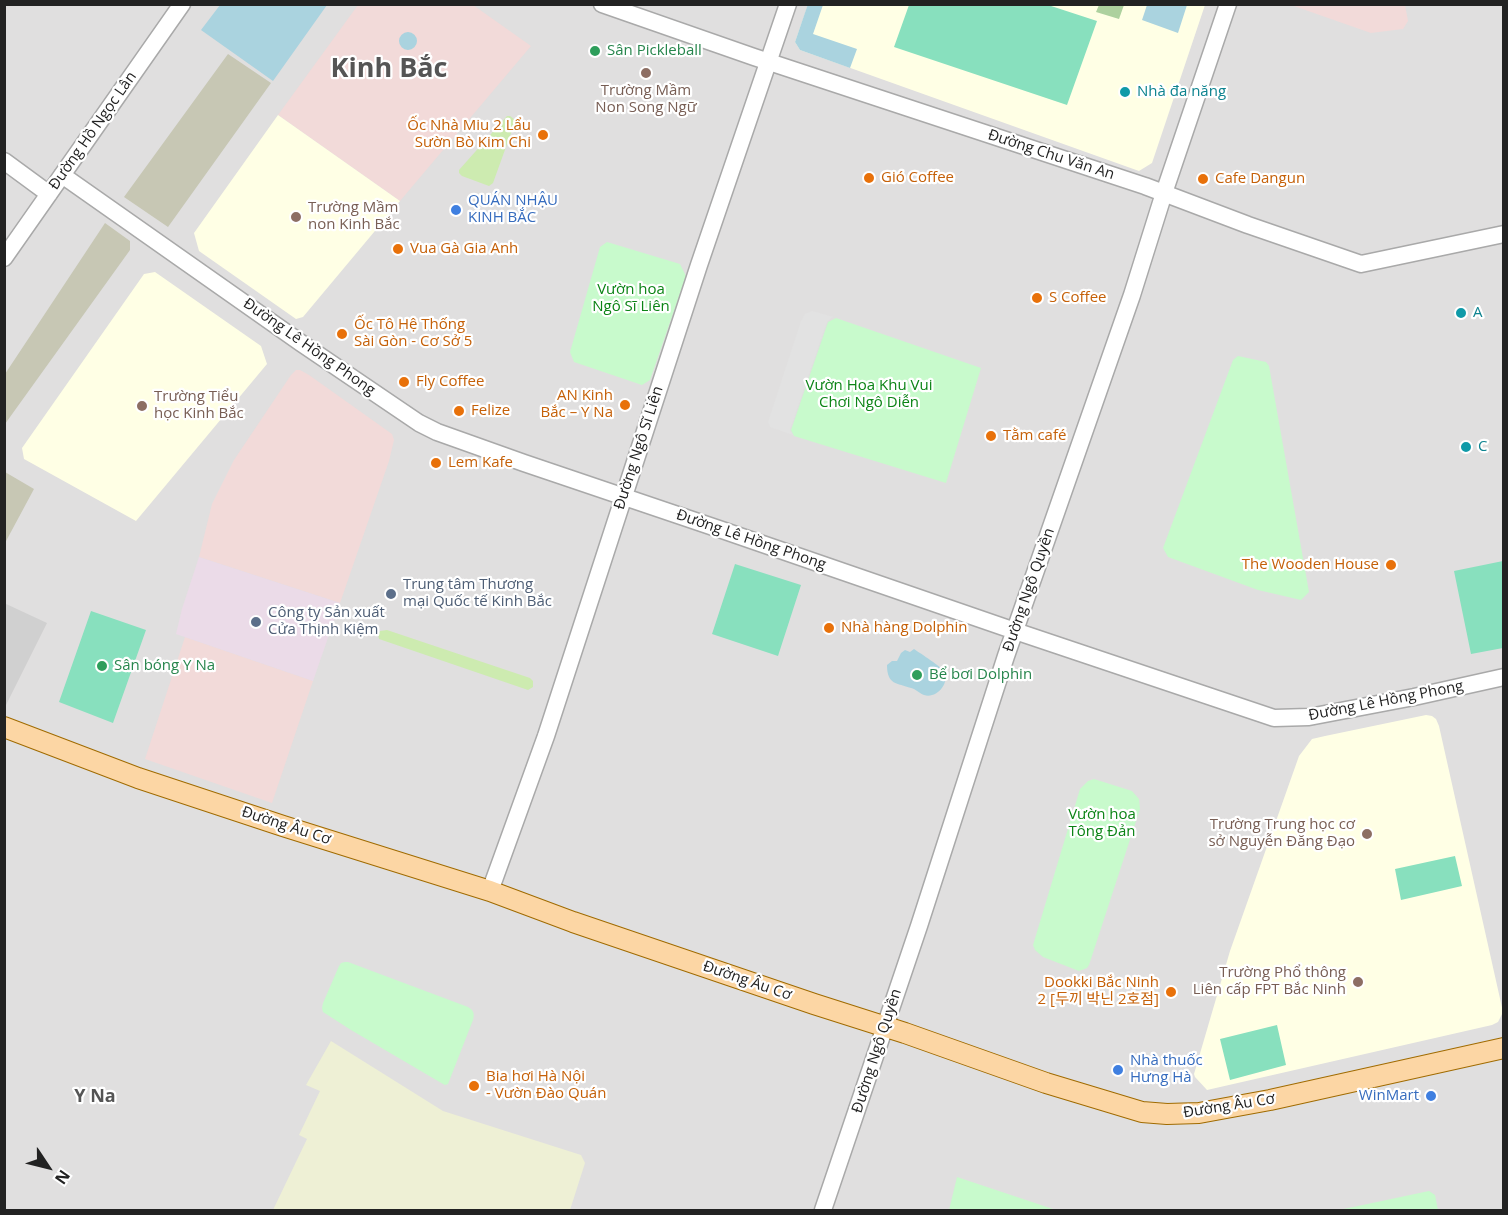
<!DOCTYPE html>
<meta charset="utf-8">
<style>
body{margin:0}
#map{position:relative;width:1508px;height:1215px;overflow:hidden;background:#f2efe9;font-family:"Open Sans",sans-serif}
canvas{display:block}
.frame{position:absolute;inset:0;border:6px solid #222;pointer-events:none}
.north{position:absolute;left:18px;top:1137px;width:60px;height:60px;-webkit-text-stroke:4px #fff;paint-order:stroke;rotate:125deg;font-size:16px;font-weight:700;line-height:24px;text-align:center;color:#222}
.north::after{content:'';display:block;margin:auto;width:21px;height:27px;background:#222;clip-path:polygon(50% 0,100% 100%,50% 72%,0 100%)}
</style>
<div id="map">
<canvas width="1508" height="1215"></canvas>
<div class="frame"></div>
<div class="north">N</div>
</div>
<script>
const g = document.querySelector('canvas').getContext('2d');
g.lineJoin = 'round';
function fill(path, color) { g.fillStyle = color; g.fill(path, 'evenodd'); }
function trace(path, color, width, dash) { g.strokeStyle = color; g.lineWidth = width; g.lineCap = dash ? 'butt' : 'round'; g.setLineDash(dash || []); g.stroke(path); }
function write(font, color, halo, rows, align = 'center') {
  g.font = font + ' "Open Sans","Noto Sans KR",sans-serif'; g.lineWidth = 4.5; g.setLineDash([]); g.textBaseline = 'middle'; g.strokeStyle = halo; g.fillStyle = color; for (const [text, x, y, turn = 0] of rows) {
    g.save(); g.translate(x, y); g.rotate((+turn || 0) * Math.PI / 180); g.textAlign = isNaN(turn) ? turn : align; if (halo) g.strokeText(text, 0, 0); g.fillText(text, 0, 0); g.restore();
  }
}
const residential = new Path2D(`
 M5,5H1503V1210H5Z`);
const commercial = new Path2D(`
 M358,5H473L531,46L400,201L278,115Z
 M1291,5H1405L1408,21L1403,29L1371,33Z
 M296,370H300L309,375L392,434L394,440L389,461L340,603L199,557L212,504L234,460L291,375Z
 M185,637L313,681L272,803L145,759Z`);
const industrial = new Path2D(`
 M199,557L340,603L313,681L176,634L182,609Z`);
const education = new Path2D(`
 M808,5H1205L1152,163L1139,171L800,50L795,42Z
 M278,115L400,201L303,317L296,319L199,251L194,233Z
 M155,272L261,346L267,364L136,521L24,459L22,448L144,274Z
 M1426,715L1432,716L1436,719L1439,726L1503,1012L1498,1022L1492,1025L1207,1090L1195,1077L1194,1074L1230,951L1299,756L1312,739L1325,736Z`);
const religious = new Path2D(`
 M4,603L47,623L6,705L4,704Z`);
const construction = new Path2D(`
 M228,54L271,83L168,227L124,197Z
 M105,223L130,241V250L5,424V374Z
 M5,472L34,489L5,543Z`);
const farmland = new Path2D(`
 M331,1041L443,1111L581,1155L585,1163L570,1210H273L307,1139L299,1135L320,1091L306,1085Z`);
const grass = new Path2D(`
 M507,116H510L515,120V122L493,183L489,186L462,176L459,173V170Z
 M387,630L530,678L533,681V687L528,690L379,639L378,634L380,631Z`);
const forest = new Path2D(`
 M1099,5H1124L1119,19L1096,12Z`);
const park = new Path2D(`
 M607,242L680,264L686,276L650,380L642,385L574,362L570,352L600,247Z
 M836,318L981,368L946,483L794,436L791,430L828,322Z
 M1238,356L1266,362L1269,366L1309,592L1301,600L1258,590L1168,557L1163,548L1233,360Z
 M1094,779L1132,791L1139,799L1140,809L1089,965L1087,968L1079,971L1043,957L1035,950L1033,945L1080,789L1088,781Z
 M345,962H348L468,1007C473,1010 475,1013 473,1020L448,1084L445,1085L443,1084L351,1030L323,1012L322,1008L323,1003L339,966L341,963Z
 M957,1177L1056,1210H949Z
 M1429,1191L1435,1195L1438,1210H1339Z`);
const pitch = new Path2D(`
 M909,5H1048L1097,21L1067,105L894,47Z
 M1503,561V648L1471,654L1454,571Z
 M735,564L801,585L778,656L712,634Z
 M91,611L146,630L113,723L59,702Z
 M1455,856L1462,886L1401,900L1395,869Z
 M1277,1025L1286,1065L1230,1080L1220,1039Z`);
const parking = new Path2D(`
 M812,311L833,317L827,322L790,430L793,435L770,427L768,422L801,321L805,314Z`);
const water = new Path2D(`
 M808,4L823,5L813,34L857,49L850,68L800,50L795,42Z
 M220,5V4L327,5L273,81L201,30Z
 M1147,5H1187L1178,33L1142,20Z
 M399 41a9 9 0 1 1 18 0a9 9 0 1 1-18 0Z
 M914,649C921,654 941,666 944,672C950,684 936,699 924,695C919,693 916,689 911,688C897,683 887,685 887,665L892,661H897L901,653L905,650L910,652Z`);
const minor = new Path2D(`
 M602,4L754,57L1145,186L1248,225L1361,264L1504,234
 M4,161L49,194
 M62,175L301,343L419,423L437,432L524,463L722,530L1015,631L1274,718L1309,717L1414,697L1504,677
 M4,258L182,4
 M490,891L546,736L699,265L788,4
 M823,1210L919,926L1006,656L1132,295L1164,193L1228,4`);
const major = new Path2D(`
 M4,727L138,778L283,826L490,891L573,922L814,1004L905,1033L1046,1083L1142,1112L1167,1114L1199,1113L1270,1100L1504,1048`);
const markers = [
 [595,51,6,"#2e9e5b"],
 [646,73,6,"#8d6e63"],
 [1125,92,6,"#0f9aa8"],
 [543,135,6,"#e8710a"],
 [869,178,6,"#e8710a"],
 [1203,179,6,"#e8710a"],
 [456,210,6,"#3f7fe0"],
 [296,217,6,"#8d6e63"],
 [398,249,6,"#e8710a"],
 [1037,298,6,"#e8710a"],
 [1461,313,6,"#0f9aa8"],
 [342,334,6,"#e8710a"],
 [404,382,6,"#e8710a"],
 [625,405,6,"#e8710a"],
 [142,406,6,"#8d6e63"],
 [459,411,6,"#e8710a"],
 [991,436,6,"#e8710a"],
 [1466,447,6,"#0f9aa8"],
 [436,463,6,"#e8710a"],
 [1391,565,6,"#e8710a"],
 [391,594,6,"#5c6f8a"],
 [256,622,6,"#5c6f8a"],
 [829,628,6,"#e8710a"],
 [102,666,6,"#2e9e5b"],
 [917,675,6,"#2e9e5b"],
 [1367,834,6,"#8d6e63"],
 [1358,982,6,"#8d6e63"],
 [1171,992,6,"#e8710a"],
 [1118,1070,6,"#3f7fe0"],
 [474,1086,6,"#e8710a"],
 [1431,1096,6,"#3f7fe0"]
];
const leisureNames = [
 ["Sân Pickleball",607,51],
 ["Sân bóng Y Na",114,666],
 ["Bể bơi Dolphin",929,675]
];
const educationNames = [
 ["Trường Mầm",646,91,"center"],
 ["Non Song Ngữ",646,108,"center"],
 ["Trường Mầm",308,208],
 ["non Kinh Bắc",308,225],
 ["Trường Tiểu",154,397],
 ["học Kinh Bắc",154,414],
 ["Trường Trung học cơ",1355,825,"right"],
 ["sở Nguyễn Đăng Đạo",1355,842,"right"],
 ["Trường Phổ thông",1346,973,"right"],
 ["Liên cấp FPT Bắc Ninh",1346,990,"right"]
];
const cultureNames = [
 ["Nhà đa năng",1137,92],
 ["A",1473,313],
 ["C",1478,447]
];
const foodNames = [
 ["Ốc Nhà Miu 2 Lẩu",531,126,"right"],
 ["Sườn Bò Kim Chi",531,143,"right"],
 ["Gió Coffee",881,178],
 ["Cafe Dangun",1215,179],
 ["Vua Gà Gia Anh",410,249],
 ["S Coffee",1049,298],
 ["Ốc Tô Hệ Thống",354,325],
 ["Sài Gòn - Cơ Sở 5",354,342],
 ["Fly Coffee",416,382],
 ["AN Kinh",613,396,"right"],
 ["Bắc – Y Na",613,413,"right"],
 ["Felize",471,411],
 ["Tằm café",1003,436],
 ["Lem Kafe",448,463],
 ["The Wooden House",1379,565,"right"],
 ["Nhà hàng Dolphin",841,628],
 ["Dookki Bắc Ninh",1159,983,"right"],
 ["2 [두끼 박닌 2호점]",1159,1000,"right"],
 ["Bia hơi Hà Nội",486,1077],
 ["- Vườn Đào Quán",486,1094]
];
const streetNames = [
 ["Đường Hồ Ngọc Lân",93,131,-55],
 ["Đường Chu Văn An",1051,155,18],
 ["Đường Lê Hồng Phong",309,347,35],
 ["Đường Ngô Sĩ Liên",639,448,-72],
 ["Đường Lê Hồng Phong",751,540,19],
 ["Đường Ngô Quyền",1029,590,-71],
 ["Đường Lê Hồng Phong",1386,701,-11],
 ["Đường Âu Cơ",286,826,18],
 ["Đường Âu Cơ",747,981,19],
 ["Đường Ngô Quyền",877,1051,-72],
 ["Đường Âu Cơ",1229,1106,-9]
];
const shopNames = [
 ["QUÁN NHẬU",468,201],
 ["KINH BẮC",468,218],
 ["Nhà thuốc",1130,1061],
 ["Hưng Hà",1130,1078],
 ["WinMart",1419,1096,"right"]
];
const parkNames = [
 ["Vườn hoa",631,290],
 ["Ngô Sĩ Liên",631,307],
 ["Vườn Hoa Khu Vui",869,386],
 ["Chơi Ngô Diễn",869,403],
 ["Vườn hoa",1102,815],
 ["Tông Đản",1102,832]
];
const serviceNames = [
 ["Trung tâm Thương",403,585],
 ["mại Quốc tế Kinh Bắc",403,602],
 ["Công ty Sản xuất",268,613],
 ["Cửa Thịnh Kiệm",268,630]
];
const quarterNames = [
 ["Y Na",95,1097]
];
const townNames = [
 ["Kinh Bắc",389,69]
];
fill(residential, '#e0dfdf');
fill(commercial, '#f2dad9');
fill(industrial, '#ebdbe8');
fill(education, '#ffffe5');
fill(religious, '#d0d0d0');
fill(construction, '#c7c7b4');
fill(farmland, '#eef0d5');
fill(grass, '#cdebb0');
fill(forest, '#add19e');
fill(park, '#c8facc');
fill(pitch, '#88e0be');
fill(parking, '#e2e2e2');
fill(water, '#aad3df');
trace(minor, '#a9a9a9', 19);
trace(major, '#a06b00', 22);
trace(minor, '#fff', 16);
trace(major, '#fcd6a4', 20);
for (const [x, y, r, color] of markers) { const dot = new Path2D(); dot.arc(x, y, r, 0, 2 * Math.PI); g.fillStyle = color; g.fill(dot); trace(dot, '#fff', 2); }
write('15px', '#27864d', '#fff', leisureNames, 'left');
write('15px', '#785e54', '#fff', educationNames, 'left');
write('15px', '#0d838f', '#fff', cultureNames, 'left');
write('15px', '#c56008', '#fff', foodNames, 'left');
write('15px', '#222', '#fff', streetNames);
write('15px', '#366cbe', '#fff', shopNames, 'left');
write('15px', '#0c8416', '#fff', parkNames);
write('15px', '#4e5e75', '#fff', serviceNames, 'left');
write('bold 18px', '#555', '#fff', quarterNames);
write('bold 27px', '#555', '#fff', townNames);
</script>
